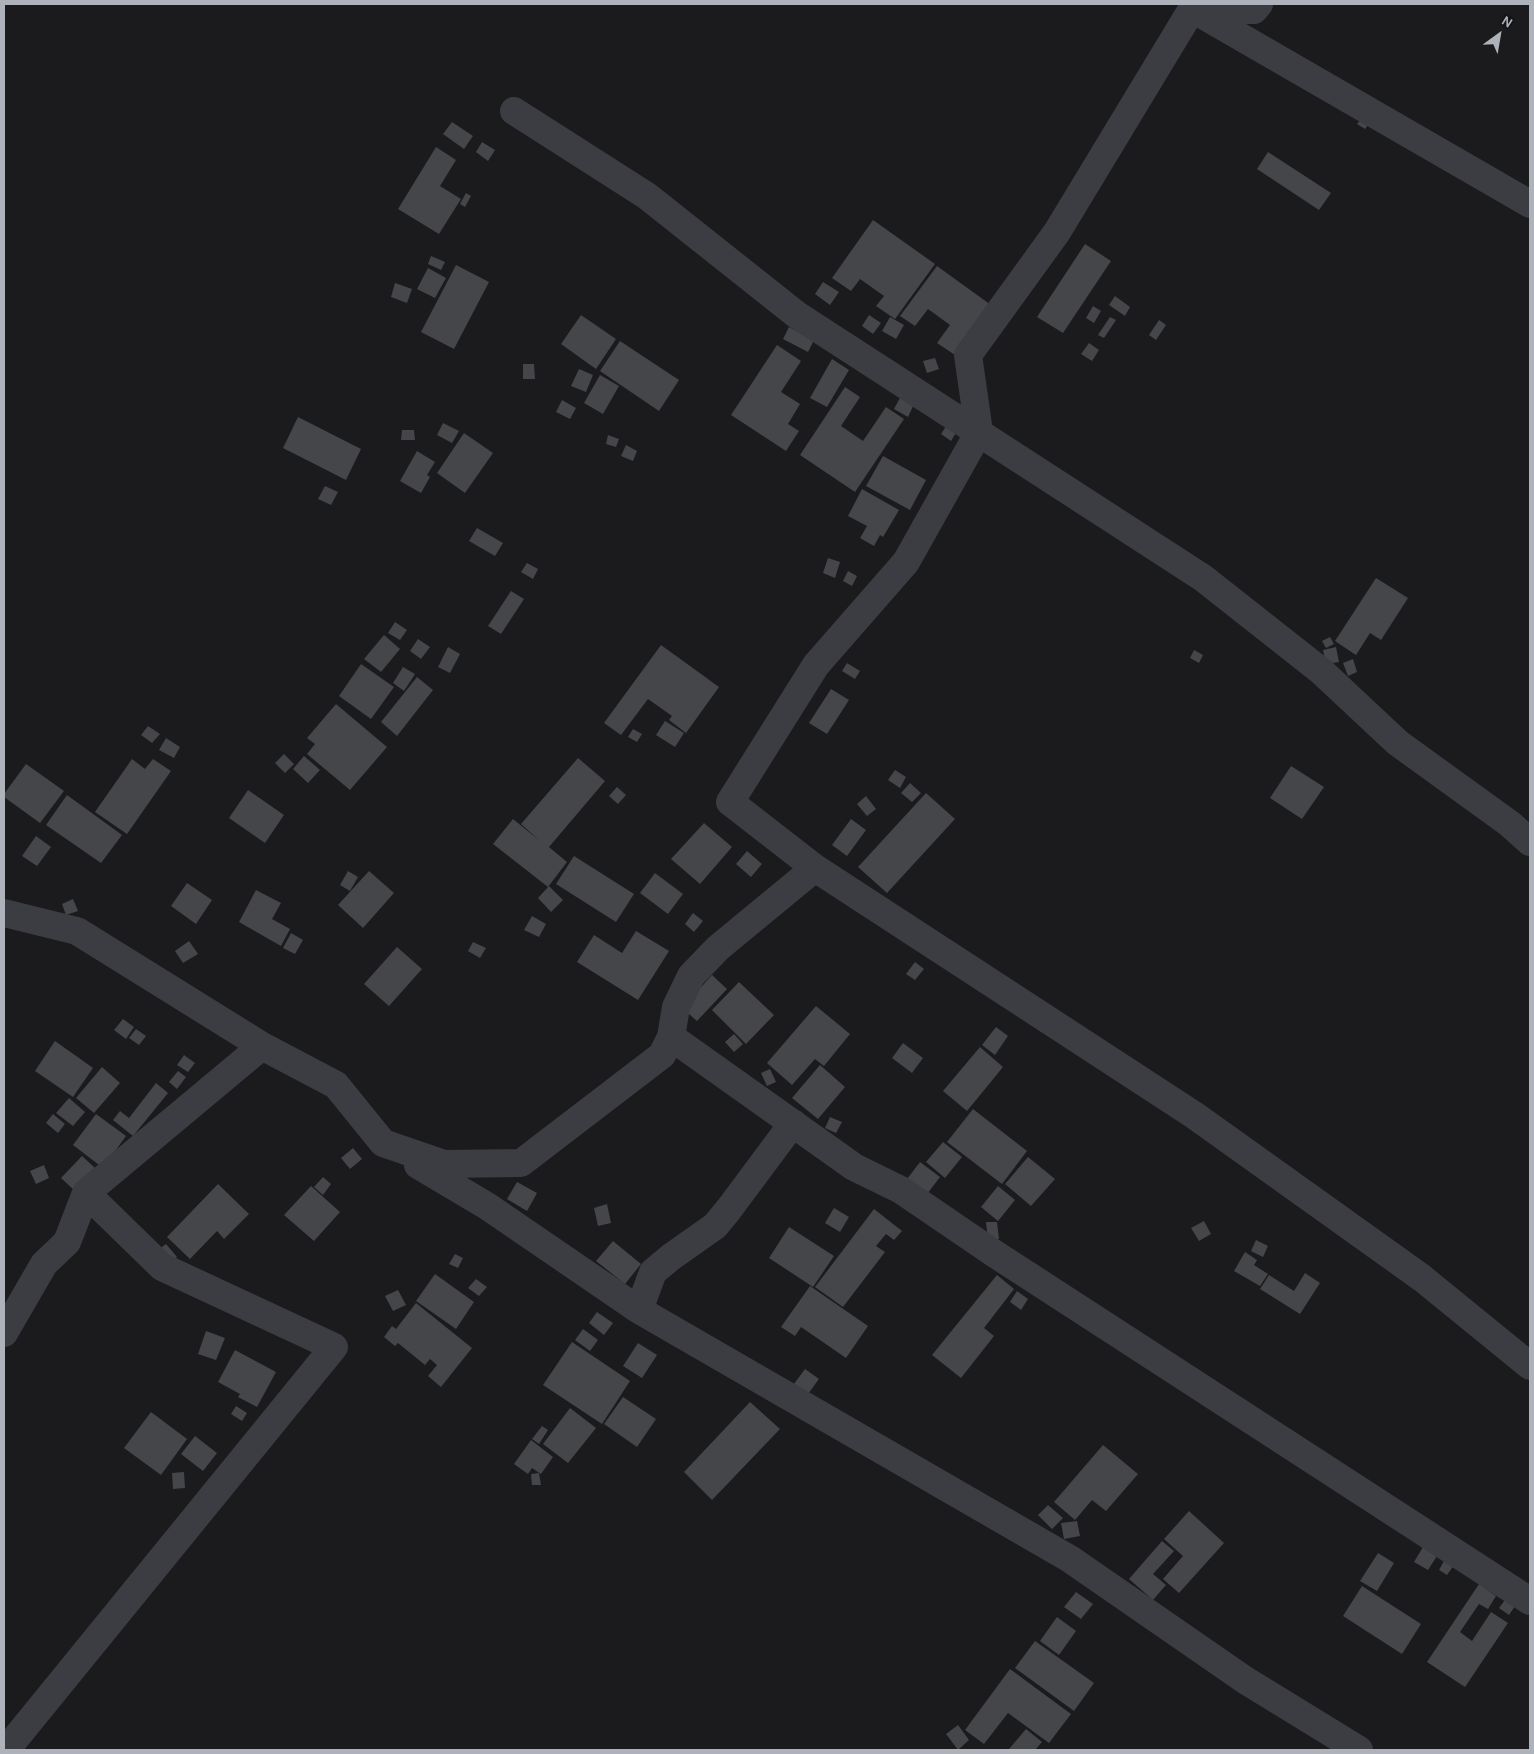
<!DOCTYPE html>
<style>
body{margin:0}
#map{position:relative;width:1534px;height:1754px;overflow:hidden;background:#1b1b1d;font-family:Karla,sans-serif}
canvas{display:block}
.frame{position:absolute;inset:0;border:5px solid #aeb2bb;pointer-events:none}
.north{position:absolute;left:1474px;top:10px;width:50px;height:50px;-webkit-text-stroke:4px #161618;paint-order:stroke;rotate:32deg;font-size:14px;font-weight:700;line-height:20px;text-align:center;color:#aeb2bb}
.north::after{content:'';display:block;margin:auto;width:18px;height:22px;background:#aeb2bb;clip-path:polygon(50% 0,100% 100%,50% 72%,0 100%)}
</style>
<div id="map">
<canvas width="1534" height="1754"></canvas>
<div class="frame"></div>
<div class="north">N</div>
</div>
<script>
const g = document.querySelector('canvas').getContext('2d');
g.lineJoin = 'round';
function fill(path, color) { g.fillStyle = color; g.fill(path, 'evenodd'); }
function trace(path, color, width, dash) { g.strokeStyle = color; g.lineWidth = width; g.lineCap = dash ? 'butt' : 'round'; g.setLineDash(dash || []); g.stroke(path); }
const building = new Path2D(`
 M1364,115L1372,120L1365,129L1357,124Z
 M452,122L473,136L464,149L443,134Z
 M482,142L495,150L488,161L476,152Z
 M436,147L456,160L440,186L461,199L439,234L398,209Z
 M1268,152L1331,193L1319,210L1257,169Z
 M466,193L471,196L465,207L460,204Z
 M873,220L935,264L895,319L876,306L884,296L860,279L851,291L832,278Z
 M1085,244L1111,261L1063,333L1037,317Z
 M431,256L445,262L441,270L428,264Z
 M456,265L489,282L454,349L421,332Z
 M937,266L991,305L955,355L937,343L950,325L928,309L915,326L900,316Z
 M428,268L446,278L435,298L417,289Z
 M823,282L839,292L830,305L815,294Z
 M395,283L412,289L407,303L391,297Z
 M1115,296L1130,307L1125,316L1109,305Z
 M1093,306L1101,311L1094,323L1086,318Z
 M581,315L616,339L596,369L561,344Z
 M869,315L881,323L873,334L862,326Z
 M890,317L904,325L896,339L882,331Z
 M1110,317L1116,320L1104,338L1098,335Z
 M1159,320L1166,325L1156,340L1149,335Z
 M789,327L814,340L808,352L783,339Z
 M620,341L679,380L659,411L600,371Z
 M1089,343L1099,350L1092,361L1081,354Z
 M777,345L801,361L781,392L800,404L788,424L799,431L786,451L731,415Z
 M935,358L939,369L927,373L923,361Z
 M832,359L849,370L827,407L810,398Z
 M523,364H534L535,379H523Z
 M579,369L593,375L586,392L571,386Z
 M600,375L619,386L603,414L584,403Z
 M845,387L860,397L841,426L863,441L886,407L904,419L855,492L800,455Z
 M901,396L914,404L908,417L894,409Z
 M562,400L576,408L570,419L556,412Z
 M298,417L361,449L346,480L283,448Z
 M443,423L459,431L452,443L437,435Z
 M947,425L957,431L951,441L941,434Z
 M402,430H414L415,440H401Z
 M464,433L493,453L465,493L437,473Z
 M608,435L619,439L616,447L606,444Z
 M626,445L637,451L633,461L621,456Z
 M417,451L435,462L427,475L430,477L421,493L400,481Z
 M883,456L926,480L910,510L866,486Z
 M325,486L338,492L331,505L318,499Z
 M862,489L899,510L883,537L880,535L874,546L860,538L867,526L848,516Z
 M477,528L503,543L495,556L469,541Z
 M828,558L840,562L835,578L823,573Z
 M527,563L538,569L533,579L521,572Z
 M848,571L857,576L852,586L843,581Z
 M1376,578L1408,598L1381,640L1370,633L1356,655L1335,641Z
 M511,591L524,599L501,634L488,626Z
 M395,622L407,630L400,640L388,633Z
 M384,635L400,649L381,672L364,659Z
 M1330,637L1334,644L1326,648L1322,641Z
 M418,639L430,647L421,659L410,651Z
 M661,645L719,687L686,733L669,720L672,716L648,699L621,735L604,723Z
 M448,647L460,654L450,673L438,667Z
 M1336,647L1339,662L1326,664L1323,650Z
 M1194,650L1203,655L1199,663L1190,658Z
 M1353,659L1357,672L1348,676L1343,663Z
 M847,663L860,671L855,679L842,671Z
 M361,664L394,687L371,719L339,696Z
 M403,667L415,674L404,691L393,683Z
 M417,677L433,690L397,736L381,722Z
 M831,689L849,700L827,734L809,723Z
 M336,704L387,747L350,790L307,754L315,744L307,738Z
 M665,721L684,733L675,747L656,735Z
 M148,726L160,734L152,743L141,735Z
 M633,729L642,734L637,742L628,737Z
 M166,738L180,747L174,758L159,750Z
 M284,754L294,764L285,773L275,763Z
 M304,756L320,770L308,783L293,769Z
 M578,758L605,781L549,847L567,862L548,887L493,844L513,819L540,841L521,824Z
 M132,759L145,769L153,759L171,771L127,834L95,812Z
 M26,764L64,791L40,823L4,797V794Z
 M1291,766L1324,787L1302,819L1270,798Z
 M895,770L906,777L900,788L888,780Z
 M910,783L921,793L912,802L901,793Z
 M617,787L626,795L618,804L609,796Z
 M248,790L284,815L265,843L229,818Z
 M926,793L955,819L887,893L858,867Z
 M67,795L122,835L101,863L46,825Z
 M866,796L876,809L867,816L857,804Z
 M851,819L866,830L847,856L832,845Z
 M704,823L732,847L700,884L671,859Z
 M36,836L51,847L37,866L22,856Z
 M747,851L762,864L751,877L736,864Z
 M574,856L634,894L616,922L556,884Z
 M348,871L358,877L350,891L340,885Z
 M369,871L394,893L363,928L338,905Z
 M655,873L683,894L668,914L640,893Z
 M187,883L212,900L196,924L171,906Z
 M549,886L563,900L551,912L538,898Z
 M256,890L281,903L272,919L290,929L281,946L239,922Z
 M73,899L78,911L66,915L62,904Z
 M693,913L703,921L694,932L685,924Z
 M532,916L546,924L539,937L524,930Z
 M636,931L669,951L638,1000L577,962L594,935L622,953Z
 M291,933L303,940L295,954L283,948Z
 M189,941L198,954L183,963L175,951Z
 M473,942L486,948L480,958L468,951Z
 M397,947L422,969L389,1006L364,984Z
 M915,962L924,969L915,980L906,974Z
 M712,975L727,989L697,1021L682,1008Z
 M739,982L774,1015L746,1044L712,1010Z
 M816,1006L850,1034L824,1066L815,1059L792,1085L767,1063Z
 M123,1019L134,1027L126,1039L114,1030Z
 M996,1027L1008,1036L995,1055L982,1045Z
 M136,1029L146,1036L139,1045L129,1038Z
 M734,1034L743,1044L734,1052L725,1042Z
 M55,1041L93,1068L73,1097L35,1071Z
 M903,1043L923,1058L912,1073L892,1058Z
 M980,1047L1003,1067L967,1111L943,1091Z
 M184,1055L195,1063L188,1072L177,1065Z
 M820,1065L845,1087L818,1119L792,1098Z
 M102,1067L120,1083L94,1113L76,1098Z
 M770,1069L776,1082L767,1086L761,1073Z
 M178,1071L186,1077L177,1089L169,1082Z
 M156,1083L168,1093L133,1136L113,1120L120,1111L129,1118Z
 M69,1098L85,1112L73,1126L56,1113Z
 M973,1109L1027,1151L1002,1184L947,1142Z
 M53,1114L65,1124L58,1133L46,1123Z
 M96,1114L126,1136L103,1168L73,1145Z
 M830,1117L842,1122L836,1133L825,1128Z
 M943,1142L962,1157L945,1178L926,1162Z
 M353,1148L362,1159L350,1169L341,1158Z
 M82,1156L95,1168L74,1190L61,1178Z
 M1028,1157L1055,1179L1031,1206L1005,1184Z
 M920,1162L940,1177L924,1198L904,1183Z
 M44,1165L49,1178L36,1184L30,1171Z
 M323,1177L331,1184L323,1195L314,1187Z
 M517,1182L537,1193L527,1211L507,1199Z
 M218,1184L249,1214L224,1239L217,1231L190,1259L167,1237Z
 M311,1186L340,1212L314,1241L284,1215Z
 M998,1186L1015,1200L998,1221L981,1207Z
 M607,1204L611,1223L598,1226L594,1208Z
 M834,1208L849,1217L840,1232L825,1223Z
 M874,1209L902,1231L894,1240L886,1234L876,1246L885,1252L843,1307L815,1287Z
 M1204,1221L1211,1234L1199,1241L1191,1228Z
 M986,1222H997L999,1239L988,1240Z
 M789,1227L834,1256L813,1287L769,1258Z
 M1256,1240L1268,1246L1263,1257L1251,1251Z
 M613,1241L641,1264L625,1284L596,1261Z
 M166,1244L177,1257L168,1264L158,1250Z
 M1245,1252L1257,1260L1254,1265L1268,1274L1260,1286L1234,1271Z
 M455,1254L463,1258L458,1268L449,1264Z
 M1305,1273L1320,1283L1300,1314L1260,1289L1269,1275L1294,1291Z
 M435,1274L474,1302L456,1329L416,1301Z
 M997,1275L1014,1289L984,1328L994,1336L961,1378L932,1355Z
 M476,1279L487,1287L479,1296L468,1288Z
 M810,1286L868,1326L846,1358L801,1327L795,1336L781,1327Z
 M398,1290L406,1305L393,1311L385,1296Z
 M1017,1291L1028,1299L1021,1310L1010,1302Z
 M416,1303L472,1348L441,1387L428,1376L437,1365L430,1359L425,1365L398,1343L395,1346L384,1337L392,1326L396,1329Z
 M597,1312L613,1323L604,1335L589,1323Z
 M583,1329L598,1340L590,1351L575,1340Z
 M206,1331L225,1338L216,1360L198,1354Z
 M572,1342L630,1381L602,1424L543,1385Z
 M638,1343L657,1355L642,1378L623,1366Z
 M235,1350L276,1372L257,1407L238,1397L240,1394L218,1382Z
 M805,1369L819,1379L808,1394L794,1384Z
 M623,1397L656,1419L637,1447L604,1424Z
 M750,1402L780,1429L712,1500L684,1472Z
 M236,1406L247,1413L242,1421L231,1414Z
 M570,1408L596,1428L568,1463L543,1444Z
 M151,1412L187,1439L161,1475L124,1448Z
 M542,1426L548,1430L539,1444L532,1439Z
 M195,1436L217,1453L203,1471L181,1454Z
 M531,1440L553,1457L541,1474L532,1468L528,1474L514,1464Z
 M1103,1445L1138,1474L1106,1511L1092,1500L1075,1520L1054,1502Z
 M184,1472L185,1488L173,1489L172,1473Z
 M539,1473L541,1485H532L531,1474Z
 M1048,1505L1063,1518L1052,1529L1038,1515Z
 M1189,1511L1224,1543L1179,1593L1163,1579L1183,1556L1164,1539Z
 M1077,1521L1080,1536L1064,1539L1061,1523Z
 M1162,1541L1174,1551L1153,1574L1166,1585L1153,1600L1129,1579Z
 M1423,1547L1437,1556L1428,1570L1414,1562Z
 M1378,1553L1394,1563L1377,1591L1360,1581Z
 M1445,1559L1454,1565L1447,1575L1439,1570Z
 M1479,1584L1496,1596L1488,1609L1479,1604L1460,1632L1472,1641L1491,1612L1508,1623L1465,1687L1427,1662Z
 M1362,1586L1421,1624L1402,1654L1343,1616Z
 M1076,1592L1093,1604L1081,1619L1064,1607Z
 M1505,1600L1515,1606L1509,1615L1499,1608Z
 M1057,1617L1076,1631L1059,1655L1040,1641Z
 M1035,1641L1094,1683L1074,1711L1015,1668Z
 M1010,1669L1071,1714L1049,1743L1008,1713L984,1744L965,1730Z
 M958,1725L969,1740L958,1750L946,1734Z
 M1026,1729L1042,1742L1035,1750H1010L1009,1749Z`);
const minor = new Path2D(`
 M1259,4L1254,10L1192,9L1057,232L968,355L979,432L906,562L816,665L730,802L815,868L718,948L691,976L676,1007L671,1037L854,1167L901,1190L992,1252L1530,1601
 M1194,10L1530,204
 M514,111L647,196L797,315L1203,578L1321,671L1398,743L1510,824L1530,842
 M815,868L1194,1115L1422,1278L1530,1366
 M4,913L77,931L262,1046L336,1085L383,1143L444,1164L521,1163L662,1055L671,1037
 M418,1165L487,1206L639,1310L653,1272L671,1257L715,1226L729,1209L793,1123
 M639,1310L1070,1559L1245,1680L1359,1750
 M4,1333L44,1264L67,1242L86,1193L262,1046
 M6,1750L334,1347L162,1267L86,1193`);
fill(building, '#45464a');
trace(minor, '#3c3d42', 28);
</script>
